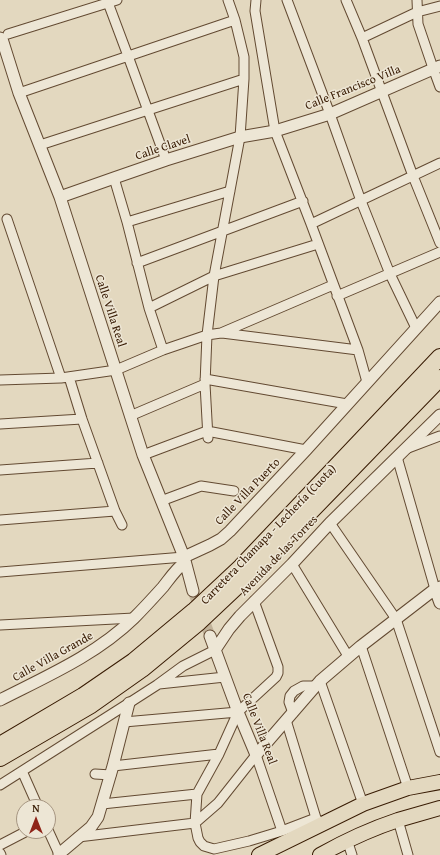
<!DOCTYPE html>
<meta charset="utf-8">
<style>
body{margin:0}
#map{position:relative;width:440px;height:855px;overflow:hidden;background:#e3d8bf;font-family:"Gentium Book Plus",serif}
canvas{display:block}
.north{position:absolute;left:16px;top:799px;width:40px;height:40px;box-sizing:border-box;background:#ede6d5;border:1px solid #a59581;border-radius:50%;rotate:0deg;font-size:11px;font-weight:700;line-height:16px;text-align:center;color:#381b03}
.north::after{content:'';display:block;margin:auto;width:14px;height:18px;background:#8f2418;clip-path:polygon(50% 0,100% 100%,50% 72%,0 100%)}
</style>
<div id="map">
<canvas width="440" height="855"></canvas>
<div class="north">N</div>
</div>
<script>
const g = document.querySelector('canvas').getContext('2d');
g.lineJoin = 'round';
function trace(path, color, width, dash) { g.strokeStyle = color; g.lineWidth = width; g.lineCap = dash ? 'butt' : 'round'; g.setLineDash(dash || []); g.stroke(path); }
function write(font, color, halo, rows, align = 'center') {
  g.font = font + ' "Gentium Book Plus",serif'; g.lineWidth = 3; g.setLineDash([]); g.textBaseline = 'middle'; g.strokeStyle = halo; g.fillStyle = color; for (const [text, x, y, turn = 0] of rows) {
    g.save(); g.translate(x, y); g.rotate((+turn || 0) * Math.PI / 180); g.textAlign = isNaN(turn) ? turn : align; if (halo) g.strokeText(text, 0, 0); g.fillText(text, 0, 0); g.restore();
  }
}
const tertiaryTunnel = new Path2D(`
 M193,591L210,636`);
const minor = new Path2D(`
 M107,0L128,56L166,160
 M256,0L255,11L275,131L311,224L358,350L367,382
 M287,0L330,114L361,201L390,274L416,328
 M346,0L362,38L413,176L440,243
 M417,0L418,24L433,68L440,87
 M8,34L117,0
 M362,38L417,12L440,6
 M19,93L235,20
 M40,145L244,79
 M114,178L127,222L149,308L163,350
 M7,219L61,378
 M127,222L230,191
 M311,224L440,163
 M137,263L303,201
 M337,296L440,252
 M149,308L214,276L318,244
 M222,333L358,350
 M69,377L82,419L115,511L122,525
 M205,379L347,404
 M0,380L61,378L116,370L163,350L207,335L221,333L333,285
 M130,416L205,384
 M0,424L82,419
 M208,438L205,384L207,335L214,276L240,137L244,79V57L235,20L228,0
 M408,448L440,436
 M143,455L207,431L306,450
 M397,457L435,589L440,586
 M0,470L98,463
 M161,501L201,486L234,491
 M0,520L115,511
 M330,523L396,619L440,752
 M292,564L348,656
 M0,572L184,557
 M0,625L134,618
 M361,646L408,788
 M320,681L363,804
 M159,684L225,677
 M238,712L219,754L197,794L195,823L198,838L200,842L204,846L214,849L249,841L282,831L316,818
 M293,713L289,702L290,696L294,691L303,686H315
 M286,720L316,818L319,822
 M124,722L238,712L276,677L278,673V667L254,601
 M256,755L282,831
 M113,766L219,754
 M22,771L38,807
 M95,774L111,775
 M0,785L129,703L157,685L183,666L215,650
 M102,804L197,794
 M398,820L408,855
 M48,830L59,854
 M78,837L195,823L218,803L256,755
 M347,840L352,855
 M0,845L27,831
 M0,853L1,855`);
const tertiary = new Path2D(`
 M0,38L2,39L19,93L60,197L143,455L184,557L193,591
 M60,197L114,178L166,160L240,137L275,131L330,114L440,66
 M184,557L210,545L221,539L230,531L306,450L440,302
 M210,636L238,712L256,755L320,681L361,646L435,589L440,603
 M215,650L229,629L240,616L292,564L330,523L440,415
 M0,700C47,676 96,655 134,618C144,608 154,597 163,587C170,578 176,569 185,562
 M60,855L59,854L91,827L98,817L113,766L129,703`);
const primary = new Path2D(`
 M259,855L363,804L408,788L440,782
 M320,855C345,841 371,829 398,820C412,816 426,812 440,808`);
const motorway = new Path2D(`
 M0,745L83,696L134,661L194,611L241,567L440,357
 M0,758L91,705L142,669L199,622L250,574L440,378`);
const streetNames = [
 ["Calle Francisco Villa",353,88,-22],
 ["Calle Clavel",163,148,-18],
 ["Calle Villa Real",110,311,72],
 ["Calle Villa Puerto",248,492,-46],
 ["Carretera Chamapa - Lechería (Cuota)",269,535,-46],
 ["Avenida de las Torres",279,556,-46],
 ["Calle Villa Grande",53,657,-29],
 ["Calle Villa Real",259,729,69]
];
trace(tertiaryTunnel, '#c1b299', 11, [11, 5.5]);
trace(minor, '#634a32', 11);
trace(tertiary, '#634a32', 13);
trace(primary, '#381b03', 16);
trace(motorway, '#381b03', 18);
trace(minor, '#ede6d5', 9);
trace(tertiary, '#ede6d5', 11);
trace(primary, '#e3d8bf', 14);
trace(motorway, '#e3d8bf', 16);
write('12px', '#381b03', '#ede6d5', streetNames);
</script>
